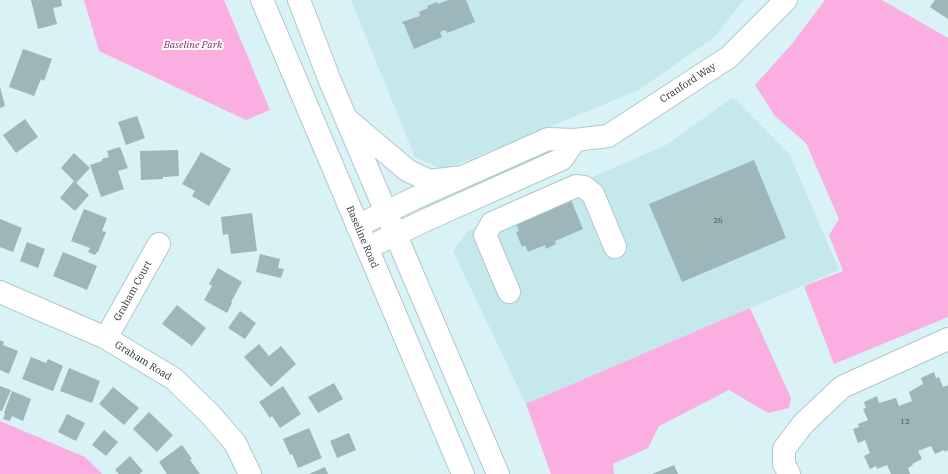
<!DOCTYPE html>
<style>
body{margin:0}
canvas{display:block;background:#d8f2f6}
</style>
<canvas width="948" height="474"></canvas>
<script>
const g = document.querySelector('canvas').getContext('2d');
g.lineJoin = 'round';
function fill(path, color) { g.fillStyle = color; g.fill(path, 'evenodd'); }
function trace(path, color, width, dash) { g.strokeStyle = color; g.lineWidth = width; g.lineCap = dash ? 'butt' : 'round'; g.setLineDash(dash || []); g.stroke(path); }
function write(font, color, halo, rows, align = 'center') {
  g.font = font + ' "IBM Plex Serif",serif'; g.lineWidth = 4; g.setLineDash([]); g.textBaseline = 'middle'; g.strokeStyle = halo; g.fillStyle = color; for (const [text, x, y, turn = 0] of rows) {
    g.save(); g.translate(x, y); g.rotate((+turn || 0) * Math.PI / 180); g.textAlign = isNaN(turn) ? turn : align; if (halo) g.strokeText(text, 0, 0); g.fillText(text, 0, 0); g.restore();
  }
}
const built = new Path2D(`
 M351,0H744L713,38L639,90L444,170L415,157Z
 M733,97L790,155L839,270L526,404L453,251L468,231L668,144Z`);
const green = new Path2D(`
 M84,0H224L270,110L246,120L99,51Z
 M825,0H882L948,38V317L834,364L804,286L843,271L829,235L839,219L806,143L775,116L755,85L791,45Z
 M750,308L791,398L789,408L768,413L729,390L659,426L648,448L613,464L614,474H551L526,404Z
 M0,421L85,457L102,474H0Z`);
const building = new Path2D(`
 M31,0H61L62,6L53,8L57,24L38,29Z
 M448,0H466L475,22L447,33L445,30L440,32L442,37L414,49L404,24H403L402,22L420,16L419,12L428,8L427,6L437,2L438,4Z
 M935,0H948V19L930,7Z
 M23,49L52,59L44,81L41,79L34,96L9,87Z
 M0,87L5,106L0,108Z
 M137,116L145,138L126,145L118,122Z
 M25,119L38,137L16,153L3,135Z
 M120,147L128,168L118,171L124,189L101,197L90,165L102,161V159L109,157L107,151Z
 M178,150L179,176L163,177V179L141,180L140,151Z
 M201,152L231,169L209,206L192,196L195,191L182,184Z
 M74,153L90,168L76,183L61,168Z
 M754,160L786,238L682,282L649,204Z
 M74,181L89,195L75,211L60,198Z
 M571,200L583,229L555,241L556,244L546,249L545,245L528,252L525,245L522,247L516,232L519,231L516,224L546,207L548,210Z
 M84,209L107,218L102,231L106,232L98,252H97L95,255L88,252L90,248L71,241Z
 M252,213L257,251L231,254L228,234L223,235L221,217Z
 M0,219L22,228L13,252L0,247Z
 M27,242L45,249L38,268L20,261Z
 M63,252L97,266L87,290L53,276Z
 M260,254L280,259L278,268L284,269L281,278L256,272Z
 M218,268L242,282L231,302L232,303L227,313L204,300L212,286L209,284Z
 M177,305L206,328L192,346L162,324Z
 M240,311L256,323L245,339L228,328Z
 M0,340L4,342L3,345L18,351L9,374L0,370Z
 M259,344L269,356L281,346L296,364L271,387L244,357Z
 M31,357L46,363L48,359L63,366L53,391L22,379Z
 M69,368L100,381L92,403L60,391Z
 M934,372L936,378L939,377L943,387L948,385V450L945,452L944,450L935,454L931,446L918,451L922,459L912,464L913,465L908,468L910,474H891L887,465L877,469L876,466L870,469L864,456L870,453L865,440L858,443L853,429L859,427L858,424L868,420L863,409L866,408L864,402L877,396L879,403L896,398L899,406L912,401L909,392L923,384L921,378Z
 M334,383L343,399L318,413L308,397Z
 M0,386L11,390L2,411H0Z
 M283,386L301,414L280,428L272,416L270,418L259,402Z
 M113,387L139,408L124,425L99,404Z
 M12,391L31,399L23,421L12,416L10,421L3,419L5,414L4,413Z
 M149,412L173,435L157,452L133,429Z
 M67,414L85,423L76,441L58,432Z
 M309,428L322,458L298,468L292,454L290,455L283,439Z
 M104,430L118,442L106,456L92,445Z
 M349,433L356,450L337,458L330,441Z
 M182,445L192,459L190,460L200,474H167L159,462Z
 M130,456L143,471L139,474H119L115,470Z
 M674,465L678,474H652Z
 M325,467L328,474H309Z`);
const minor = new Path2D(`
 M357,226L413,199L548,139L575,140L608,136L729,57L786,0
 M367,248L426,220L562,159L575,140
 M0,292L106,338L174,379L210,414L235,443L250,474
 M509,292L485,235L492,223L576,186L584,187L593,194L615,247
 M106,338L159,244
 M789,474L784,464V449L803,424L842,387L948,339`);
const major = new Path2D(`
 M262,0L463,474
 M299,0L330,81L498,474
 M349,121L407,170L429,181L462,177`);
const numberNames = [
 ["26",718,221],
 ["12",905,422]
];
const parkNames = [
 ["Baseline Park",193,45]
];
const streetNames = [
 ["Cranford Way",688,83,-33],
 ["Baseline Road",362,237,67],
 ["Graham Court",133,291,-61],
 ["Graham Road",143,361,32]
];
fill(built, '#c5e8ed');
fill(green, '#fbaee0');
fill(building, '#9cb6b9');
trace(minor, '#afc8cc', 24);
trace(major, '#afc8cc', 24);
trace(minor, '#fff', 22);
trace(major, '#fff', 22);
write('8px', '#445254', null, numberNames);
write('italic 10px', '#7e2366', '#fff', parkNames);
write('10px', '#273132', '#fff', streetNames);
</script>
